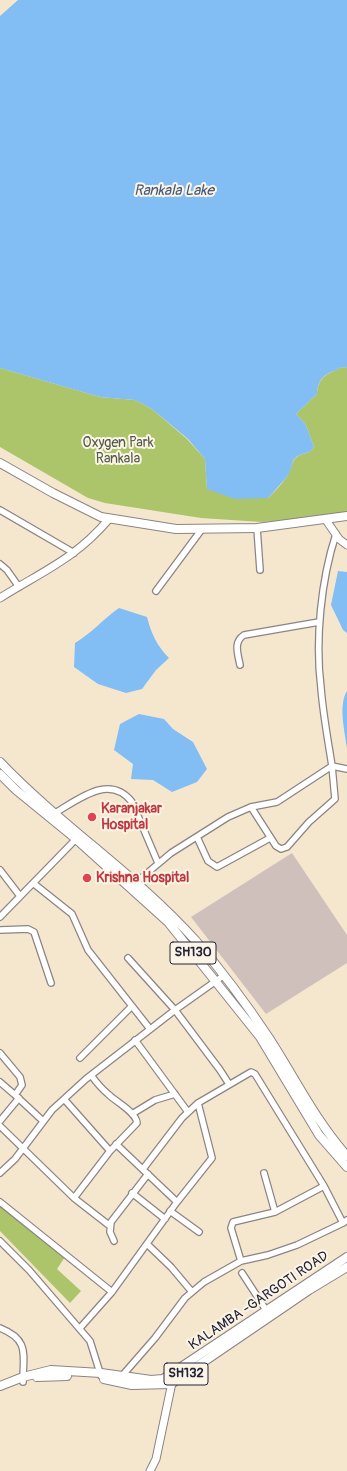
<!DOCTYPE html>
<style>
body{margin:0}
canvas{display:block;background:#f5e7ce}
</style>
<canvas width="347" height="1471"></canvas>
<script>
const g = document.querySelector('canvas').getContext('2d');
g.lineJoin = 'round';
function fill(path, color) { g.fillStyle = color; g.fill(path, 'evenodd'); }
function trace(path, color, width, dash) { g.strokeStyle = color; g.lineWidth = width; g.lineCap = dash ? 'butt' : 'round'; g.setLineDash(dash || []); g.stroke(path); }
function write(font, color, halo, rows, align = 'center') {
  g.font = font + ' Pangolin,sans-serif'; g.lineWidth = 4; g.setLineDash([]); g.textBaseline = 'middle'; g.strokeStyle = halo; g.fillStyle = color; for (const [text, x, y, turn = 0] of rows) {
    g.save(); g.translate(x, y); g.rotate((+turn || 0) * Math.PI / 180); g.textAlign = isNaN(turn) ? turn : align; if (halo) g.strokeText(text, 0, 0); g.fillText(text, 0, 0); g.restore();
  }
}
const industrial = new Path2D(`
 M292,853L347,935V963L266,1014L191,917Z`);
const green = new Path2D(`
 M342,367L347,368V516L262,522L201,518L105,503L88,498L0,447V368L100,397L135,400L152,409L187,439L205,459L207,489L268,498C274,492 281,485 286,478C296,464 287,457 310,452L314,447L306,425L296,414L317,394C318,376 328,374 342,367Z
 M0,1204L65,1257L57,1269L81,1291L70,1303L0,1231Z`);
const water = new Path2D(`
 M18,0H347V368L342,367C328,374 318,375 317,394L296,414L306,425L314,447L310,452C285,457 297,465 286,478C280,485 274,491 268,498L235,499L207,489L205,459L188,439L152,409L135,400L100,397L0,368V16Z
 M338,571L347,572V633L343,630L331,605Z
 M119,608L147,617C151,633 157,646 169,658L156,670L142,689L126,693L98,684L74,667L75,643C92,633 103,619 119,608Z
 M347,691V748C345,733 338,705 347,691Z
 M139,714L164,719L173,729L193,742L207,769L197,782L172,792L153,780L131,779L133,764L114,750L120,724Z`);
const minor = new Path2D(`
 M0,510L74,553
 M257,528L260,570
 M336,534C321,580 315,640 321,688C323,714 328,740 332,766L347,769
 M0,564L7,570L19,587
 M156,591L202,529
 M240,665C238,654 233,642 244,635L319,622
 M55,813C78,800 109,773 132,802L158,863
 M197,837L208,861L217,867L270,838
 M0,870L20,896
 M33,883L72,914L88,950L150,1029
 M133,885L171,853L228,817L251,807L277,802L332,766L335,799L309,822L287,847L281,849L276,846L251,807
 M0,917L77,838
 M0,930L28,929L34,932L51,983
 M128,958L175,1010L220,1070L229,1084
 M135,1040L188,1112
 M0,1053L20,1077L22,1085L15,1095L0,1082
 M80,1058L132,1006
 M91,1075C96,1082 102,1089 108,1094C116,1102 136,1112 137,1123L110,1151L74,1198L110,1226
 M15,1095L43,1121
 M64,1099L110,1151
 M132,1114L155,1100L175,1094
 M0,1121L19,1098
 M0,1126L74,1198
 M116,1144L177,1202
 M143,1169L182,1118L198,1103
 M0,1173L15,1159L52,1110L86,1079L175,1010L223,976
 M264,1173L275,1212
 M132,1193L165,1219
 M0,1202L112,1292
 M170,1211L199,1232
 M0,1241L29,1270L90,1341L101,1376
 M114,1241L110,1232L111,1222L148,1174
 M147,1244L171,1267L192,1292
 M241,1261L231,1228L233,1222L275,1212L324,1186
 M242,1273L268,1313
 M0,1328C30,1340 23,1354 23,1382
 M80,1328L112,1292L177,1202L212,1158L198,1103L251,1072L255,1074L324,1186L343,1223L347,1220
 M121,1377L155,1338L185,1298L204,1282L241,1261L268,1255L297,1245L343,1223`);
const tertiary = new Path2D(`
 M326,520L339,539L347,545
 M0,598C43,571 75,559 109,519
 M150,1471L156,1459L174,1373`);
const primary = new Path2D(`
 M0,463L53,493L101,517L176,529L257,528L347,516
 M0,762C61,826 137,875 196,941C222,971 247,1005 269,1038C295,1078 315,1120 347,1156
 M0,774L16,790L76,839L168,922L260,1037L319,1135L347,1167
 M37,1377L67,1376
 M104,1379L132,1385L171,1384L309,1290L347,1267
 M0,1386L23,1377L51,1370L101,1373L151,1380L163,1379L347,1257`);
const markers = [
 [92,817,5,"#e0444e"],
 [87,878,5,"#e0444e"]
];
const shields = [
 [193,953,46],
 [186,1374,44]
];
const shieldNames = [
 ["SH130",193,953],
 ["SH132",186,1374]
];
const parkNames = [
 ["Oxygen Park",118,443],
 ["Rankala",118,459]
];
const healthNames = [
 ["Karanjakar",101,809],
 ["Hospital",101,825],
 ["Krishna Hospital",96,878]
];
const streetNames = [
 ["KALAMBA -GARGOTI ROAD",259,1301,-34]
];
const waterNames = [
 ["Rankala Lake",174,191]
];
fill(industrial, '#cfc0bb');
fill(green, '#acc56a');
fill(water, '#82bdf4');
trace(minor, '#8c8484', 8);
trace(tertiary, '#8c8484', 9);
trace(primary, '#8c8484', 10);
trace(minor, '#fff', 5.5);
trace(tertiary, '#fff', 7);
trace(primary, '#fff', 8);
for (const [x, y, r, color] of markers) { const dot = new Path2D(); dot.arc(x, y, r, 0, 2 * Math.PI); g.fillStyle = color; g.fill(dot); trace(dot, '#fcf5e5', 1.5); }
for (const [x, y, w] of shields) { const box = new Path2D(); box.roundRect(x - w / 2, y - 11, w, 22, 3); g.fillStyle = '#fcf5e5'; g.fill(box); trace(box, '#22223b', 1); }
write('bold 13px', '#22223b', null, shieldNames);
write('14px', '#525b4b', '#fcf5e5', parkNames);
write('bold 14px', '#be3a42', '#fcf5e5', healthNames, 'left');
write('14px', '#22223b', '#fcf5e5', streetNames);
write('italic 15px', '#44587c', '#fcf5e5', waterNames);
</script>
